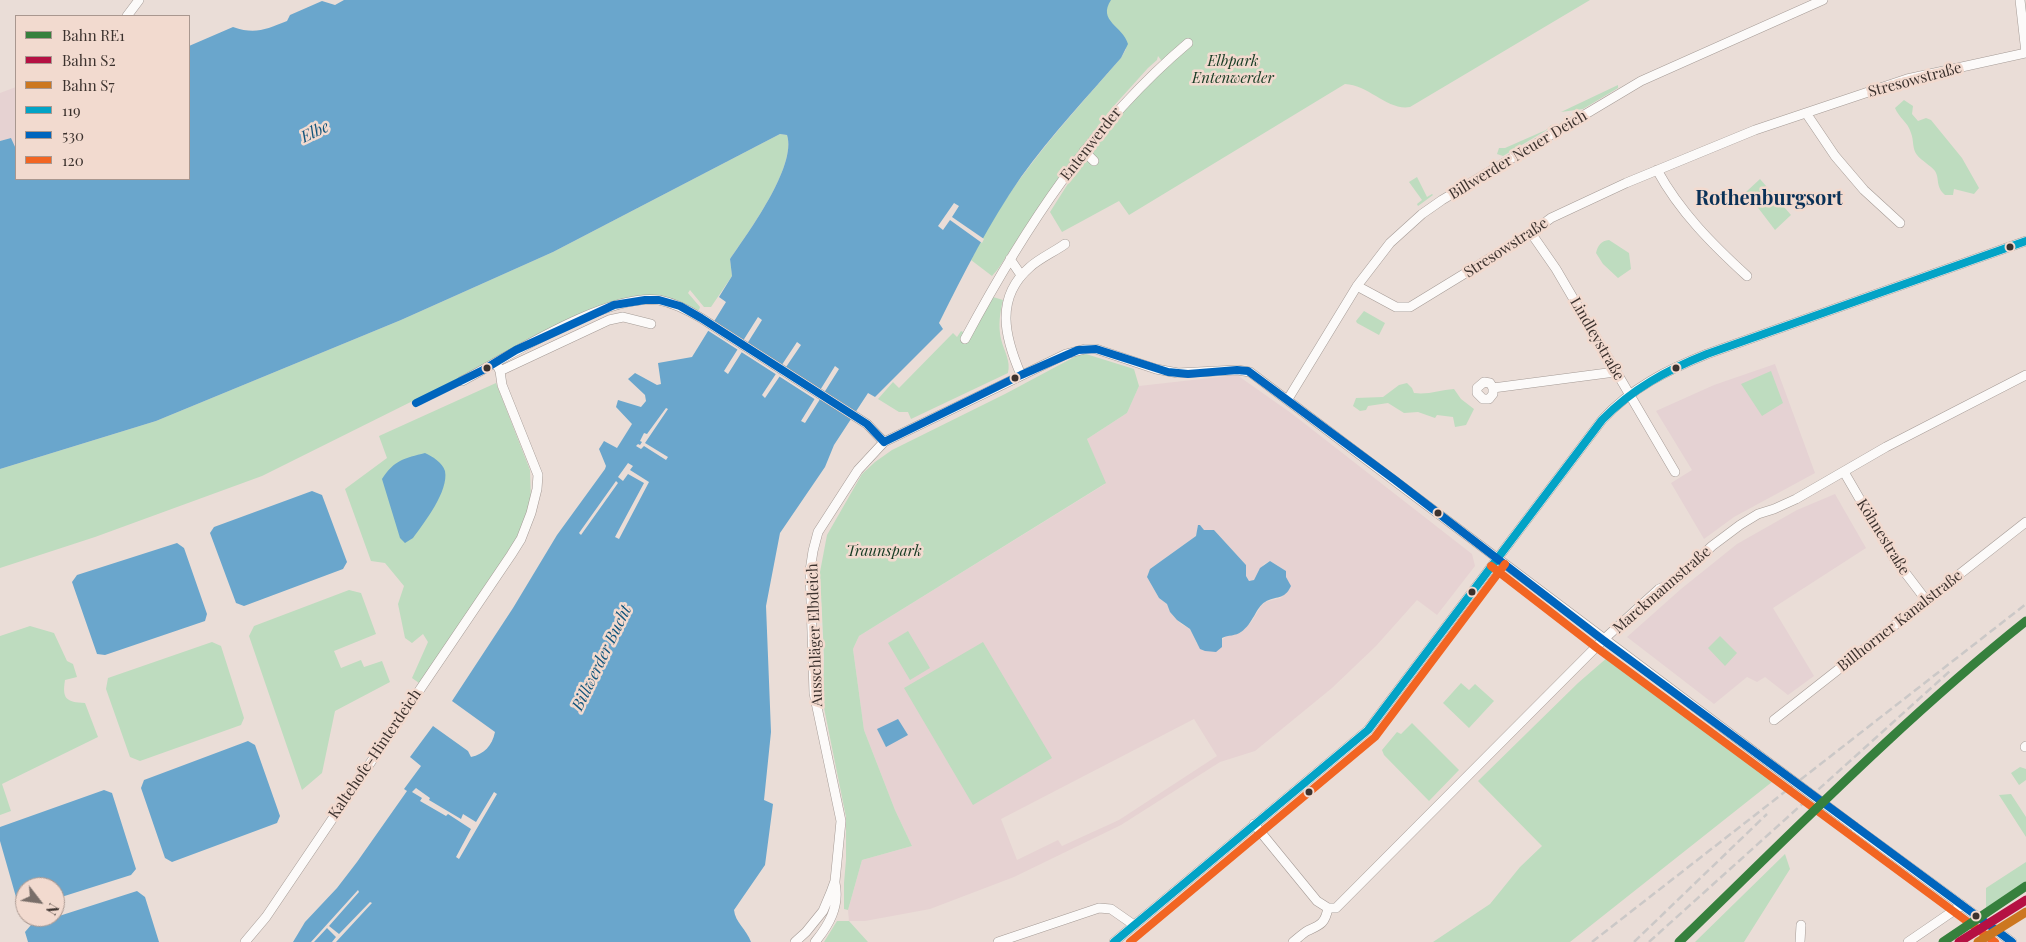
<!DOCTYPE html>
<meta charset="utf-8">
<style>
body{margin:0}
#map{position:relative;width:2026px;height:942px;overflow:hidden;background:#eaddd7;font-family:"Playfair Display",serif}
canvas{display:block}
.legend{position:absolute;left:15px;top:15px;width:175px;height:165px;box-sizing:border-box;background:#f2dacf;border:1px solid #a9978f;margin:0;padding:6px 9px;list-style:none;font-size:15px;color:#3c322e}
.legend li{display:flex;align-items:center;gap:10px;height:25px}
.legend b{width:25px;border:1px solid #a9978f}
.north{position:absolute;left:15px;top:877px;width:50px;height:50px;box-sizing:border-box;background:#f2dacf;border:1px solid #a9978f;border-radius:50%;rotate:120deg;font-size:14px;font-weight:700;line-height:20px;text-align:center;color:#3c322e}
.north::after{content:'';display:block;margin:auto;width:18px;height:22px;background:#796e69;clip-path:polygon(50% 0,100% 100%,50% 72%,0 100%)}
</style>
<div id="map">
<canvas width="2026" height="942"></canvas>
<ul class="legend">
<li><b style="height:6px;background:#36803d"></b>Bahn RE1</li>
<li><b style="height:6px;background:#b51143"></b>Bahn S2</li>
<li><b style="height:6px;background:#cc7720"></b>Bahn S7</li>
<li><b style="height:6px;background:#03a3c6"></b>119</li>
<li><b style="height:6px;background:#0065bd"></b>530</li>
<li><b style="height:6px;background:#f26522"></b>120</li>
</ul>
<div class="north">N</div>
</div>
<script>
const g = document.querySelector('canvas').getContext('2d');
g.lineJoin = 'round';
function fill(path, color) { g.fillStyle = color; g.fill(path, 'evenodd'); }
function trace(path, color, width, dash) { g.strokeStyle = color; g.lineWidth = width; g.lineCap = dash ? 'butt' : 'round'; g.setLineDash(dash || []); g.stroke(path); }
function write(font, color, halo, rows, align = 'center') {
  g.font = font + ' "Playfair Display",serif'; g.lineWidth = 5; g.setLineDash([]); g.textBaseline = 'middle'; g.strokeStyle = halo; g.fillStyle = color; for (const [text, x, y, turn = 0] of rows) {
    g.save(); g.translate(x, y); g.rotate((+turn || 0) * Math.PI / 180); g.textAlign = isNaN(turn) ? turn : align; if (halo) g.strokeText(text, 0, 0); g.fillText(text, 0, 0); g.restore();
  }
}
const commercial = new Path2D(`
 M16,87V149H15L11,138L0,141V93Z
 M1237,375L1291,413L1472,554L1475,566L1437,615L1417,600L1376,646L1332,688L1255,751L1220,762L1121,825L1014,877L930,909L865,921H849L848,910L862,860L912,846L895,810L864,730L853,649L859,636L1105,484L1087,439L1127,413L1139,386ZM1200,525L1204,530H1214L1246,565V576L1249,581L1254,580L1264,564L1270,561L1286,571V577L1291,586L1281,598L1265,602L1261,606L1252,621L1240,633L1226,636L1221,641L1197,644L1190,629L1181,624L1170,612L1167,604L1159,598L1147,577L1150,569L1196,536L1198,526ZM1194,719L1217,756L1119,820L1062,846L1058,840L1017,860L1001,819Z`);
const education = new Path2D(`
 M1775,364L1815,473L1734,517L1704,539L1671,483L1692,470L1656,411L1714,385Z
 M1835,494L1866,548L1773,608L1814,676L1788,695L1765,677L1757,682L1747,677L1714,704L1627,637L1681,589L1737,544L1797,510Z`);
const green = new Path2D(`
 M1100,0H1590L1410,107C1388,111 1369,85 1345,84L1129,215L1119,201L1062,232L1050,212L1090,149L1164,64L1158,56L1157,60L1148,68L1111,109L1044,199L998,269L992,276L971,260C1007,184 1066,121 1121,58L1126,49L1108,33Z
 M1618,85V88L1583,109L1561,112Z
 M1904,100L1913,106L1912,114L1918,121L1926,118L1931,120L1962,158L1979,188L1974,194L1954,189L1953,195H1945C1935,186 1940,179 1935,171C1930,165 1922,161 1917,155C1912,149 1914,140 1911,133C1908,122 1899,118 1895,108Z
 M1551,125L1554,126L1552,127L1503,156L1497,154L1499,148H1505L1546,130Z
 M780,134L787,135C797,166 748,233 730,259L732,276L711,307H704L690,290L688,293L700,307L699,310H695L680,302L644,295L605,304L521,343L473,371L262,476L95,537L0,568V469L156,421L401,320L553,252Z
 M1417,177L1427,197L1432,194L1433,195L1418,206L1417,204L1422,200L1409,182Z
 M1760,179L1791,215L1775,230L1746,192Z
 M1609,240L1629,253L1631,269L1618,278L1603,264L1596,253C1598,245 1601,241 1609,240Z
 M993,297L1003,300C1000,312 998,326 1001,339C1004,351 1011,361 1008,373L911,419L908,412H899L878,399L893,382L899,388L953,333L957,337L961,331L965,333Z
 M1364,311L1385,323L1379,335L1357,323L1356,321Z
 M1086,354L1134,369L1139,386L1127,413L1087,439L1106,483L859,636L853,649L864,730L895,810L912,846L862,860L848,910L844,909V883L846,860V817L823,703L824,657L820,572L827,535L862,474L875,462L892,450L1005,394L1078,355Z
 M1771,371L1783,403L1762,416L1741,384Z
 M496,383L530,470L531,501L521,535L419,683L412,678L428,642L423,634L412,643L405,638L398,604L404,586L385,563L371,561L345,489L387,458L379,436Z
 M1407,383L1412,388L1414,393C1428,395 1440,390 1454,389L1461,399L1474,409L1466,425L1455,427L1453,417L1437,415L1435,418L1418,412L1404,413L1388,403L1368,406L1366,410L1360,411L1353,406L1356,398L1383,397L1399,385Z
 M349,590L361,593L376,634L334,651L341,668L361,660L364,667L382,661L390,682L335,711L322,773L302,790L249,636L254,626Z
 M30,626L54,633L67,661L73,664L77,677L65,680C62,699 66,702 85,703L98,737L2,784L11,811L0,815V636Z
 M908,631L930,668L910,680L888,643Z
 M1720,636L1737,653L1725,666L1708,648Z
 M212,642L221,646L244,718L241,725L140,761L130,757L106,689L108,678Z
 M983,642L1052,758L973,805L904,688Z
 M1608,657L1777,778L1570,942H1433L1490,904L1520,867L1542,846L1478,781L1578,683Z
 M1461,683L1469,690L1475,684L1494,701L1469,728L1443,703Z
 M1412,723L1459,770L1429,801L1384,755L1382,750L1397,732L1401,734Z
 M2020,767L2026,769V780L2019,785L2011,773Z
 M2011,794L2026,817V837L1999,795Z
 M1785,854L1790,869L1744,942H1695Z
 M2026,862V881L1986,908V888Z
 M837,921H849L868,942H824Z`);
const water = new Path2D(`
 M344,0H1111C1097,21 1123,26 1128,44L1121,58C1087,97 1051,135 1021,177C989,223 964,273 939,323L943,329L875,397L868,393L834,445L825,467L780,533L766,606L771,732L764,800L773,804L765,865L734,910C735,922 747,930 751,942H293L305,922L337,888L357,862L407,791L404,789L421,766L410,757L433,726L468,751L471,757C484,754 492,746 495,732L452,701L513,608L557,535L605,469L606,466L599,449L604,441L617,448L632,424L616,407L618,400L641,407L646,401L645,395L628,379L635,373L657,385L661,384L658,363L692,357L726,302L719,297L732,276L730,259C748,233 797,166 787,135L780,134L553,252L401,320L156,421L0,469V141L11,138L16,149V179H189V46L233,27C256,35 266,29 287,21L290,15L322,1L335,5ZM758,317L762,320L728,374L724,371ZM797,342L801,345L765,398L762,395ZM835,366L839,369L805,423L801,421Z
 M425,453C433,457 442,462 445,471C449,491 424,523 413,538L405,543L400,538L382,479C394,460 405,458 425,453Z
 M312,491L322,495L347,562L343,569L244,606L236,603L210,533L214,527Z
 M1198,525H1200L1204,530H1214L1246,565V576L1249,581L1254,580L1260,568L1270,561L1286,571V577L1291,586C1284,601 1276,595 1265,602C1256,607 1253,624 1241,632C1236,636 1228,635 1222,638V647L1216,652L1205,651L1200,649L1190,629L1177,620L1170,612L1167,604L1159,598L1147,577L1150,569L1196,536Z
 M177,543L184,548L207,614L205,621L105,655L97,654L72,582L77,575Z
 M898,719L908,735L886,747L877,729Z
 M248,741L255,745L280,816L277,823L172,862L165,858L141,788L144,780Z
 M104,790L112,793L136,869L131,875L55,899V887H25V909L23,910L18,904L0,841V827Z
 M137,891L145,897L159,942H28L25,932L31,925Z`);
const pier = new Path2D(`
 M954,203L959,206L952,217L984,239L982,243L950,220L943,230L938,226Z
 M713,321L822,391L816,400L707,330Z
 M666,408L668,409L645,443L668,457L666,460L644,446L641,449L636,446L638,444L640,445L642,442L640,441L644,433L647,434Z
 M628,463L633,466L630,470L649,482L619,539L615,537L644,483L628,474L623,481L618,477Z
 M616,481L618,483L581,535L579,533Z
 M416,788L430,798L429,800L461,819L463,814L476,822L494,792L497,794L459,859L456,857L471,829L448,814L446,816L420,801L422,798L412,792Z
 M358,890L359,892L329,926L339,934L370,902L372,903L336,942H332L336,937L327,928L314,942H311Z`);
const minor = new Path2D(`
 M2020,0L2026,53
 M127,16L139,0
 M1806,113L1835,156L1864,190L1900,223
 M1084,151L1094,161
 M1657,170C1680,212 1712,244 1747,276
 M1531,233L1556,269L1675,472
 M1010,259L1021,275
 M1357,286L1396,307H1410L1531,233L1551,218L1626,183L1755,130L1907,79L2026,53
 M965,339C1024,229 1092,124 1188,43
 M500,371L609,320L623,317L651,324
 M1021,375C1005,338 994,298 1030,267C1040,258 1054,252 1065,244
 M462,381C510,356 605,293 659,300C674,303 688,310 701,318L867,424L884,442
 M1493,388V394L1489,399H1483L1477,393V388L1484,382L1490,383L1493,388L1615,372
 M1288,399L1357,286L1390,243L1422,214L1442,200L1641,81L1823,0
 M1844,472L1894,558L1926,600
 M1774,720L2026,522
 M2025,747L2026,746
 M1254,824L1317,901L1328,908H1336L1603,640L1659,589L1673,583L1712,546L1740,525L1758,514L1774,509L1796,499L1886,447L2026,375
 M1855,827L2012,942
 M245,942L266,917L511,555L521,539L531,513L537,489L538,475L502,385L500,371L496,363
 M795,942L806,932L823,911L831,892L835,881L841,821L814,693L810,571L813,551L818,532L858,470L884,442L1066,354L1085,349H1096L1156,369L1178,373L1237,370L1250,372L1756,753
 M815,942C829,925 840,906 835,883
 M998,942L1099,908L1111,909L1134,925
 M1114,942L1368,730L1602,420C1631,388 1667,370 1707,354L2026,241
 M1293,942C1297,939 1302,934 1307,931C1320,925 1325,924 1328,908
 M1800,942L1801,925
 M1908,942L1962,905`);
const rail = new Path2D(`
 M1592,942L2026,604
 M1634,942L1767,814
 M1649,942L1950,671`);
const minorBridge = new Path2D(`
 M1756,753L1855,827`);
const bus1 = new Path2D(`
 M1114,942L1368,730L1602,420C1632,389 1667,370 1707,354L2026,241`);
const bus2 = new Path2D(`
 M416,403L483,370L516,350L614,305L645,300H659L680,306L701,318L867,424L884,442
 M884,442L1021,375L1078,350L1096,349L1168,372L1188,374L1237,370L1248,371L1395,480L1603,640L2012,942`);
const bus3 = new Path2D(`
 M1491,566L1597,648L1995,942
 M1130,942L1375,737L1505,564`);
const rail1 = new Path2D(`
 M1679,942C1792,833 1903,719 2026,621
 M1943,942L2026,886`);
const rail2 = new Path2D(`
 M1959,942L2026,900`);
const rail3 = new Path2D(`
 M1978,942L2026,912`);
const markers = [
 [2010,247,4.5,"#3c322e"],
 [487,368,4.5,"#3c322e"],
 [1676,368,4.5,"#3c322e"],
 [1015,378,4.5,"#3c322e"],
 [1438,513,4.5,"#3c322e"],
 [1472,592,4.5,"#3c322e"],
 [1309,792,4.5,"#3c322e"],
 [1976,916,4.5,"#3c322e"]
];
const parkNames = [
 ["Elbpark",1233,61],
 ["Entenwerder",1233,78],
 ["Traunspark",884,551]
];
const streetNames = [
 ["Stresowstraße",1915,80,-15],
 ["Entenwerder",1091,144,-52],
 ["Billwerder Neuer Deich",1518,155,-31],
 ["Stresowstraße",1506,248,-33],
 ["Lindleystraße",1597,339,60],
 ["Köhnestraße",1883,537,58],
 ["Marckmannstraße",1662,590,-41],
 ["Billhorner Kanalstraße",1900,621,-38],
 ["Ausschläger Elbdeich",815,635,-92],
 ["Kaltehofe-Hinterdeich",375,754,-56]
];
const waterNames = [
 ["Elbe",315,132,-25],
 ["Billwerder Bucht",602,658,-64]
];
const districtNames = [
 ["Rothenburgsort",1769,199]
];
fill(commercial, '#e6d2d2');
fill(education, '#e5d2d3');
fill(green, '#bedcbf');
fill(water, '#6aa6cc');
fill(pier, '#eaddd7');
trace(minor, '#a49a95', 10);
trace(minor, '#fcfaf9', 9);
trace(rail, '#cbc8c7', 2.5, [8, 4]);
trace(minorBridge, '#a49a95', 10, []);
trace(minorBridge, '#fcfaf9', 9);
trace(bus1, '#03a3c6', 8);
trace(bus2, '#0065bd', 8);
trace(bus3, '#f26522', 8);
trace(rail1, '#36803d', 9);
trace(rail2, '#b51143', 9);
trace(rail3, '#cc7720', 9);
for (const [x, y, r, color] of markers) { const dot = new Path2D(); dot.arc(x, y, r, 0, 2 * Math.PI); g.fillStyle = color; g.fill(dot); trace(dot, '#f2dacf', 2); }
write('italic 15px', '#153a22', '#f2dacf', parkNames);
write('15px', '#3c322e', '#f2dacf', streetNames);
write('italic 16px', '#11547b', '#f2dacf', waterNames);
write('bold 20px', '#0a3157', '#f2dacf', districtNames);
</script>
